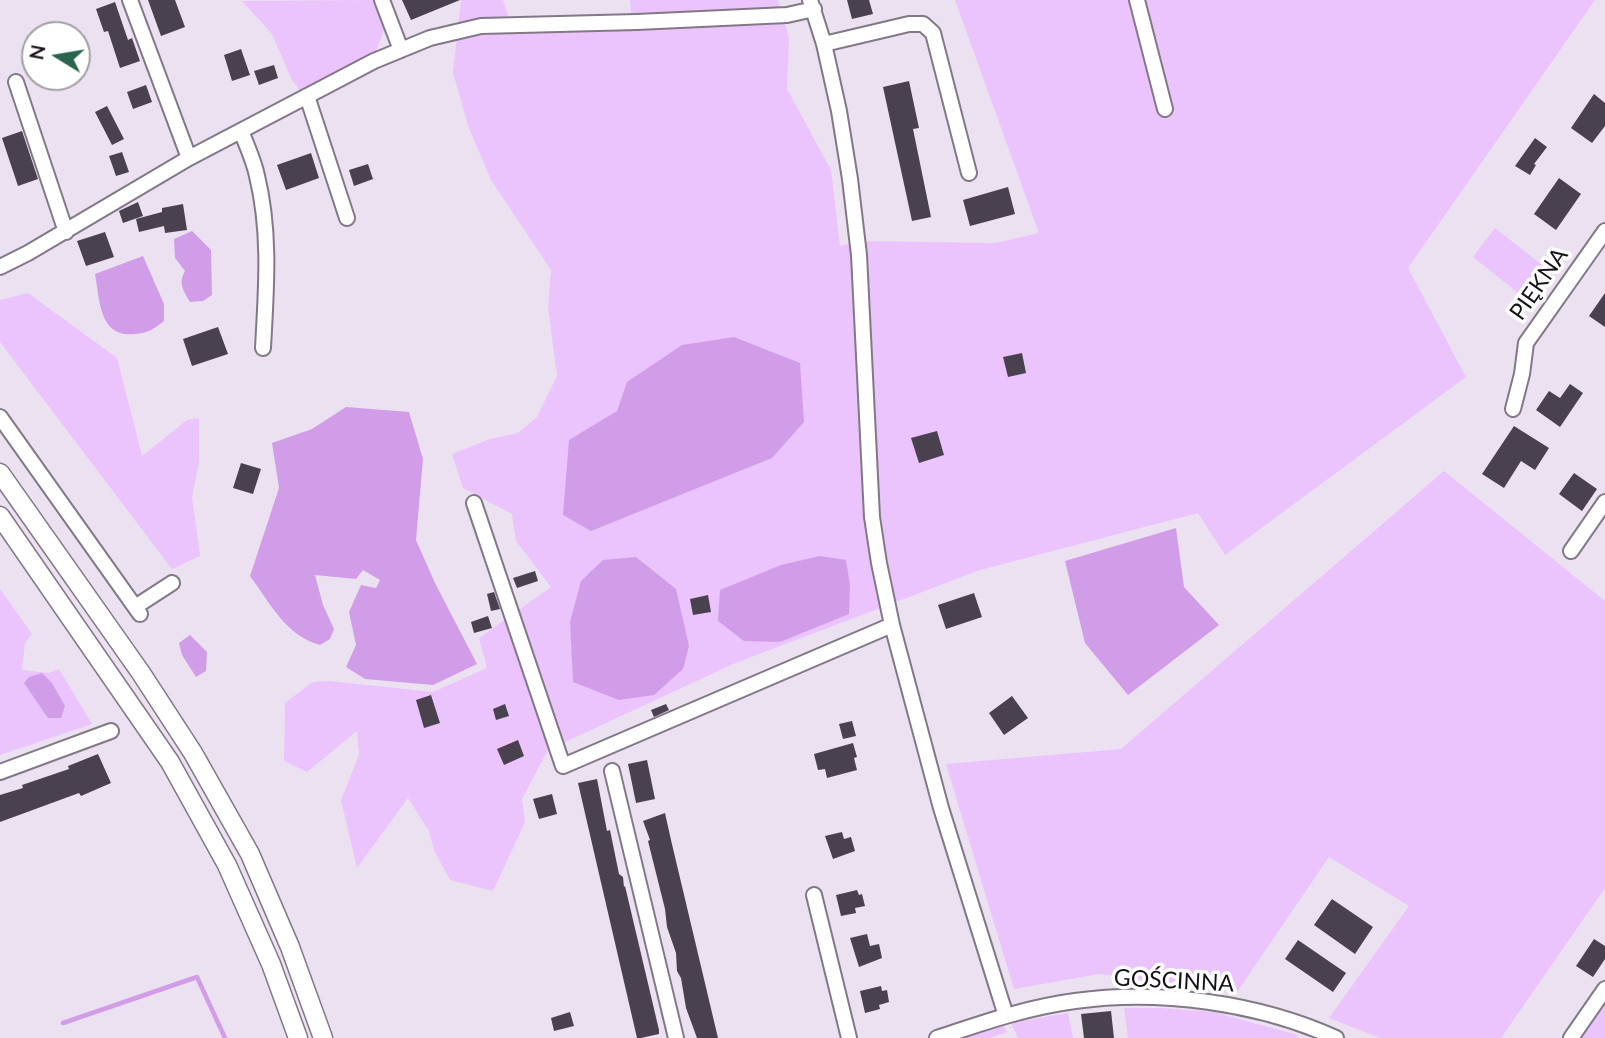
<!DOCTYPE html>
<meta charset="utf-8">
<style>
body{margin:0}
#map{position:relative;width:1605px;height:1038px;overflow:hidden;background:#ece1f1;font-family:Lato,sans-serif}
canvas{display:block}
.north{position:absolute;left:21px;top:21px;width:70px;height:70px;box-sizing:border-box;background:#fff;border:2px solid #a1a0a2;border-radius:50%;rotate:281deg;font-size:19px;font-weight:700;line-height:28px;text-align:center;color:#151116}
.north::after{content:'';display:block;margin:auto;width:24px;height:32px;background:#2a644d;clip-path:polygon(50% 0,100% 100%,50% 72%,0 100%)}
</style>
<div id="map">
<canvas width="1605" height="1038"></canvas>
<div class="north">N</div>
</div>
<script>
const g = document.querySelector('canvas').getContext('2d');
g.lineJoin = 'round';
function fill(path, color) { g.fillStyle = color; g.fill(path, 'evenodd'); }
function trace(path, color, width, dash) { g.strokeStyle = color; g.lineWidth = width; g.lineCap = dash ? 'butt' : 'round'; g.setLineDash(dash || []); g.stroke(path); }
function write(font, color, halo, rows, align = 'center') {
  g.font = font + ' Lato,sans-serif'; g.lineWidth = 7; g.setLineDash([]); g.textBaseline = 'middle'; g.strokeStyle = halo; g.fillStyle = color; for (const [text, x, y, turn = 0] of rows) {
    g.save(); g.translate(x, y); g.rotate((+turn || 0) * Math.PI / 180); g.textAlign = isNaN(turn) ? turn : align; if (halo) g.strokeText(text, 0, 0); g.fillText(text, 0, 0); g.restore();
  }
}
const green = new Path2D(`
 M374,0L384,30L376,51L302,93L292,80L272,34L242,1Z
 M461,0H503L514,33L632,28L630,0H778L789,38L787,89L831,170L840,246L857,241L996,243L1039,233L955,0H1595L1408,268L1466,377L1225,555L1198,513L980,570L733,664L548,750L522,799L525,822L493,891L450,880L434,850L429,831L408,798L357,868L341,800L359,755L357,731L307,772L284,761L285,703L313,682L329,681L433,692L487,668L479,638L551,587L516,541L512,514L463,488L452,454L490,439L518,433L537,417L557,376L548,307L551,270L491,180L469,128L453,73Z
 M1495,228L1555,275L1532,304L1473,257Z
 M28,293L117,358L142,456L187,420L199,418V462L192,497L200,556L172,569L0,342V300Z
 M1444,471L1605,601V888L1501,1038H1380L1329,1018L1409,906L1329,857L1237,992L1099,974L1014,989L946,764L1121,749Z
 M0,589L32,634L25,643L22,670L49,673L59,669L92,724L0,755Z
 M1605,1000V1038H1580Z
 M1124,1008H1162L1213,1012L1298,1035L1296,1038H1128Z
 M1068,1013L1073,1038H1018L1011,1023Z
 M1003,1025L1007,1032L989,1038H961Z`);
const water = new Path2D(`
 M192,231L211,250L212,295L203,301L190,302C183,290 178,283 185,271L175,258L174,239Z
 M143,256L164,304V321C154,329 148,333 135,334C99,338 100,301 95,274Z
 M734,337L800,363L804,422L772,458L591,531L563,515L569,440L617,411L627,382L682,345Z
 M346,407L409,412L423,459L416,540L435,583L477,664L433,685L365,679L346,667L356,645L349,612L361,585L376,588L380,580L363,570L356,579L315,575L323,605L334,629L330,639L320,645C286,636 270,603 250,576L279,488L272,443L312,429Z
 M1176,528L1184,587L1219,625L1128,695L1085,643L1065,561Z
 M820,556L846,560L850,585L849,614L780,642L744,641L718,621L720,590L781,565Z
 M636,557L676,589L689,646L683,669L654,695L619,700L573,682L570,622L581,581L603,560Z
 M190,635L207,652L206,671L196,677L182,655L179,643Z
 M42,673L52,683L65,706L61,718H48L24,683L29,677Z`);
const stream = new Path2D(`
 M63,1023L197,977L225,1038`);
const building = new Path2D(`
 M148,0H175L185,27L161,36Z
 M402,0H460L411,20Z
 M847,0H869L873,14L852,19Z
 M115,2L128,40L132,38L140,61L120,68L108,31L104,32L96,9Z
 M241,49L250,75L232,81L224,55Z
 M274,65L278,78L259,85L254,71Z
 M909,81L919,128L913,129L931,217L912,221L883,87Z
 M146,85L152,102L133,109L127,92Z
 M1594,94L1605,103V126L1592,143L1571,128Z
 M107,106L124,139L112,145L95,112Z
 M22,131L38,179L18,186L2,138Z
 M1535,138L1547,147L1534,164L1536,165L1530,175L1515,166Z
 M122,152L129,172L116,176L109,156Z
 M311,153L319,178L286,190L277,165Z
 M368,164L373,179L354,186L349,170Z
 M1559,178L1581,194L1556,230L1534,214Z
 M1008,187L1015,214L970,226L963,200Z
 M138,202L143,216L123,223L119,211Z
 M183,204L187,230L165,233L164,226L139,232L136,219L162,212V208Z
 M105,232L114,257L86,266L77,241Z
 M1605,293V327L1589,316Z
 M218,327L228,354L192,366L183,339Z
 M1022,353L1026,373L1008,377L1003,357Z
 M1570,384L1583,393L1560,427L1536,410L1549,391L1560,398Z
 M1514,426L1549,448L1535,470L1521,461L1504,488L1482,474Z
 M937,431L944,455L919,463L911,438Z
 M241,463L261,469L253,494L233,488Z
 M1574,473L1597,489L1582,511L1559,494Z
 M535,571L538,581L517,588L513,578Z
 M494,592L500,609L491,611L487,594Z
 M974,593L982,617L946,629L938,605Z
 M708,595L711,612L693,615L690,599Z
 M488,616L492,628L474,633L471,622Z
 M431,695L440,723L424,728L416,700Z
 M1012,696L1028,718L1004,735L989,713Z
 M505,704L509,716L496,720L493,709Z
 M666,704L669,710L654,717L651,710Z
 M852,721L856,736L843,739L839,724Z
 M518,740L524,756L504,765L497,749Z
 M853,743L857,757L854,758L857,770L827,778L825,769L818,770L814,754Z
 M98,754L111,783L81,796L79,793L0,822V795L23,788L22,785L69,769L68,766Z
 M647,760L655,799L636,803L628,764Z
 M597,779L607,831L610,830L619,874L623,877L624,887L625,886L659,1030V1034L641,1038H637L578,783Z
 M552,794L557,814L539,819L533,799Z
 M665,813L671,840L718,1038H697L686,1008L681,978L677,971L676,953L667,927L665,909L648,841L650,840L643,821Z
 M842,832L844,839L851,837L855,851L833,859L825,836Z
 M857,890L859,895L862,894L865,906L855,908L856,913L841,916L836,895Z
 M1332,899L1373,927L1355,954L1314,925Z
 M867,934L870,946L879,944L882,958L859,967L850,938Z
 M1594,939L1605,946V959L1593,977L1576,966Z
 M1298,940L1346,973L1333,992L1285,959Z
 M881,986L882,991L887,990L889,1002L879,1005L880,1009L865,1013L860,991Z
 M1111,1011L1114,1038H1084L1081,1014Z
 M570,1012L574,1026L554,1031L551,1018Z`);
const minor = new Path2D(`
 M130,0L189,158
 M382,0L401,50
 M810,0L824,44L839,111L850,179L859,255L872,517L879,563L892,625L941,808L1006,1016
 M1137,0L1165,109
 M824,44L909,24H923L933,33L969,173
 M16,82L66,232
 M307,96L347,218
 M241,131C247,146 254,161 257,176C271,233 266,291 263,348
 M0,267L28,253L189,158L374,61L430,38L481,26L637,22L787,15L814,9
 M1513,409L1522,374L1526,343L1605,231
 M0,417L140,614
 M474,503L563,766L892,625
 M1571,551L1605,502
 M135,607L172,583
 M612,771L676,1038
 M0,772L111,731
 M814,895L849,1038
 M937,1038C982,1023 1028,1007 1075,1001C1159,989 1259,1003 1336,1038
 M1571,1038L1605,989`);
const major = new Path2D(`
 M0,473L141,673L193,753L250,854L290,947L323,1038
 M0,516L170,762L227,865L271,964L298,1038`);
const streetNames = [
 ["PIĘKNA",1539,284,-55],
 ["GOŚCINNA",1174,981,3]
];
fill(green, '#ebc3fd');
fill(water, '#d19de8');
trace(stream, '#d19de8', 4.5);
fill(building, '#49414d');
trace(minor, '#827886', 18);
trace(major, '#827886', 21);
trace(minor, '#fff', 14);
trace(major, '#fff', 18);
write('23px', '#151116', '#fff', streetNames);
</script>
